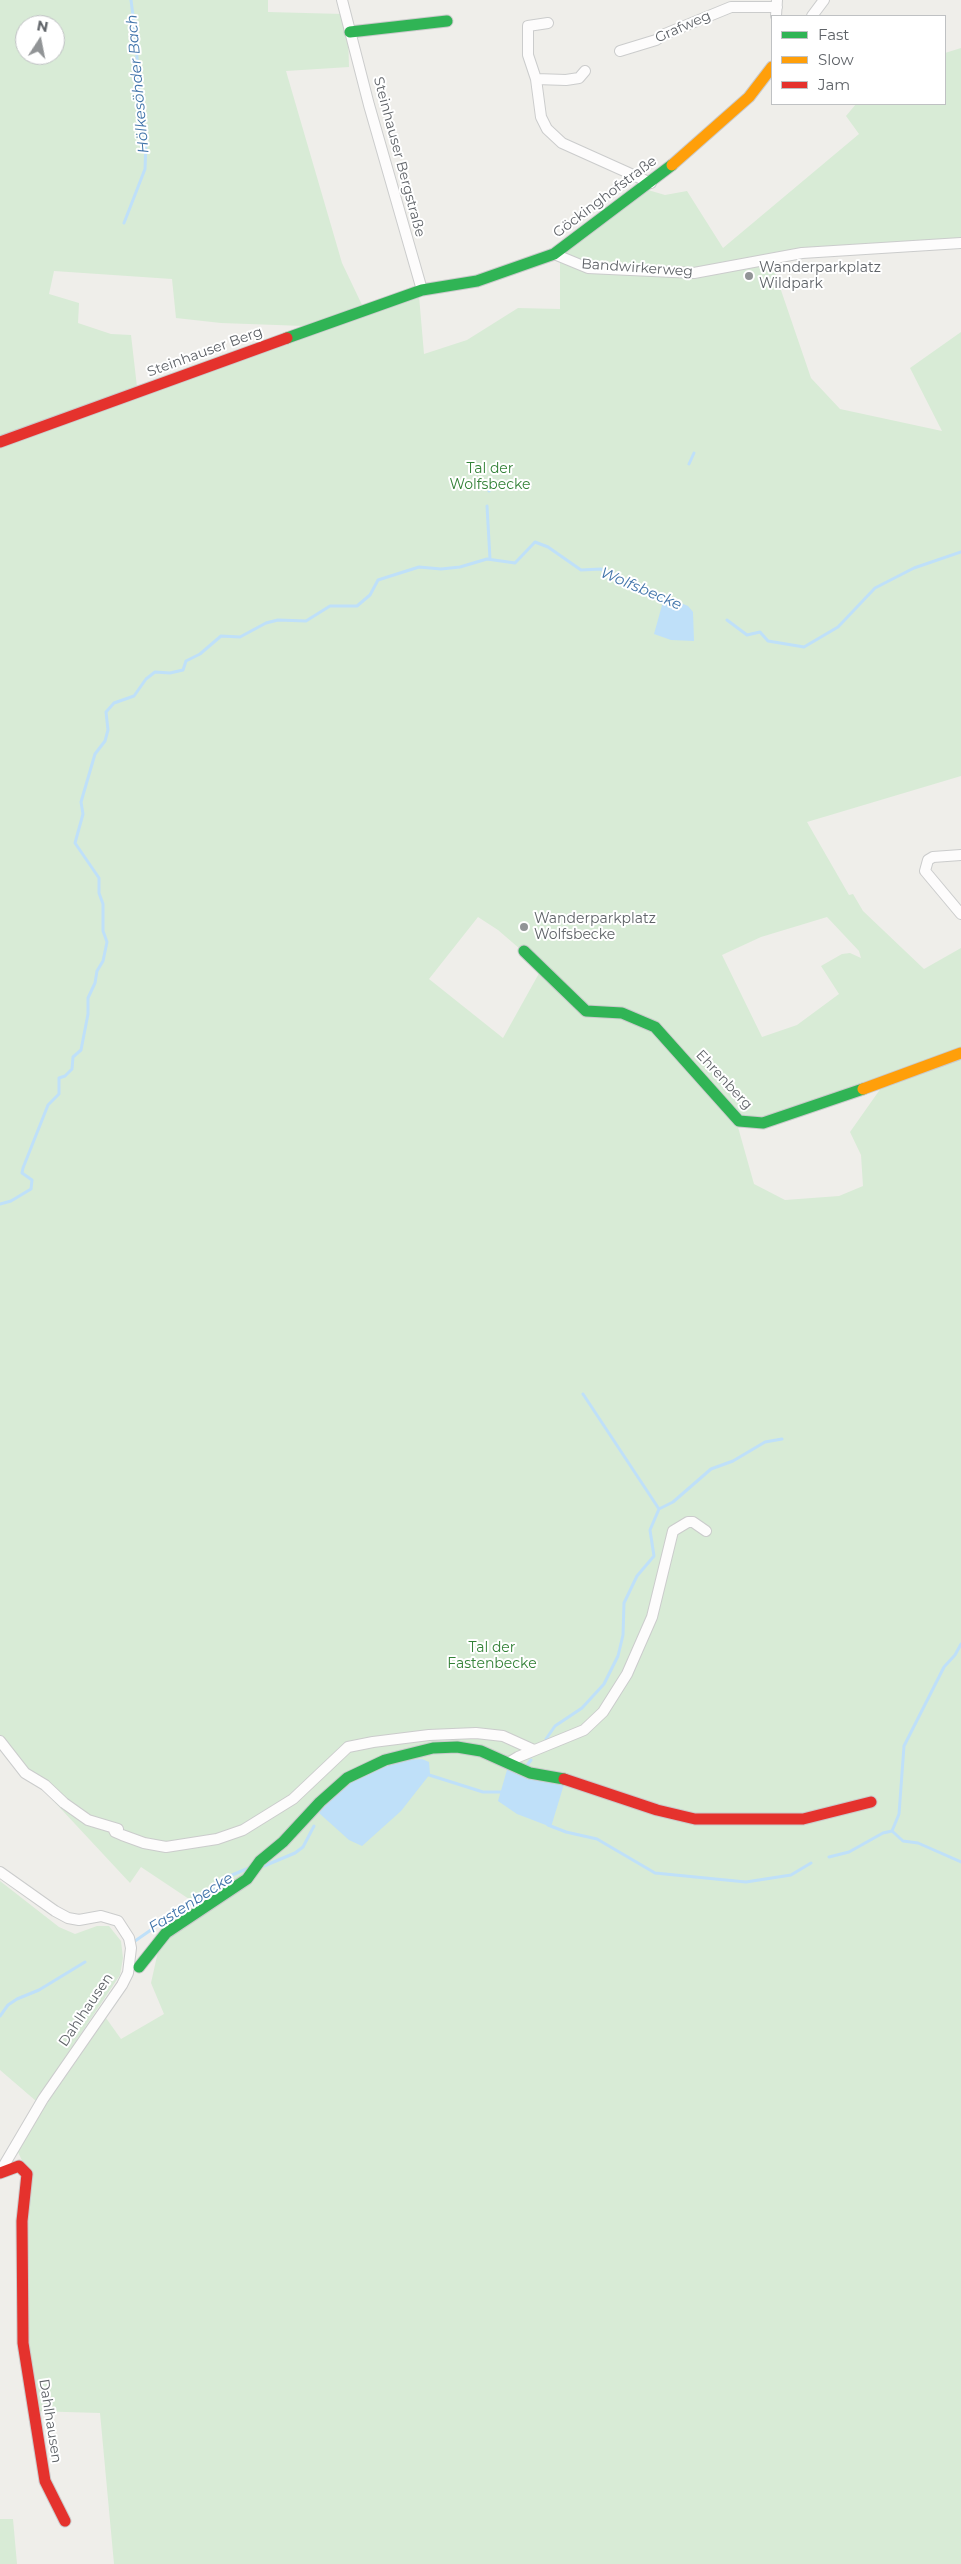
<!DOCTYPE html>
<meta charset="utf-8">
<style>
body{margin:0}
#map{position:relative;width:961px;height:2564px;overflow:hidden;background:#efeeea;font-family:Montserrat,sans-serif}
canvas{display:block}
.legend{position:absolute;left:771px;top:15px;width:175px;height:90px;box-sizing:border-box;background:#fff;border:1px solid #bfc1c3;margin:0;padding:6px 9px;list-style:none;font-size:15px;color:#5f6368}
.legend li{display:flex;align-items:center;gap:10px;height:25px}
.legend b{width:25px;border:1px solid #bfc1c3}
.north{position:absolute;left:15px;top:15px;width:50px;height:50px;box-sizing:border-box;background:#fff;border:1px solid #bfc1c3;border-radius:50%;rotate:11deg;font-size:14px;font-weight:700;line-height:20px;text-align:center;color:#5f6368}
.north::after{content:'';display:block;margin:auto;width:18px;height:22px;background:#919496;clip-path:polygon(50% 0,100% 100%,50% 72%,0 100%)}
</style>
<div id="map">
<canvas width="961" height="2564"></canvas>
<ul class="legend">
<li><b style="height:6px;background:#30b455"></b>Fast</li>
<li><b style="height:6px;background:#ff9f0a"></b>Slow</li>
<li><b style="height:6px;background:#e5322d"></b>Jam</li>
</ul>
<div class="north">N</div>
</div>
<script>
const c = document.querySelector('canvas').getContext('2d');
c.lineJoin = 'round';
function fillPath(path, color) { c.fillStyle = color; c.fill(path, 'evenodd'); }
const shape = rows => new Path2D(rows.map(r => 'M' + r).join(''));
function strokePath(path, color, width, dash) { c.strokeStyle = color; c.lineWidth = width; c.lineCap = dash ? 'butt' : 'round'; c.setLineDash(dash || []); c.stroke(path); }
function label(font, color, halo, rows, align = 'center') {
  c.font = font + ' Montserrat,sans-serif'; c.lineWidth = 4; c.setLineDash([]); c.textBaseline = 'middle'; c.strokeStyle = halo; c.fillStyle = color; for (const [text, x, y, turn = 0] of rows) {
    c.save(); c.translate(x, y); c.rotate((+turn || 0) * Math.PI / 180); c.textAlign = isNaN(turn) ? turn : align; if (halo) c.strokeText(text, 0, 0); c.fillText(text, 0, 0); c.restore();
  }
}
const green = shape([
 [0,0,268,0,268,12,343,14,348,33,349,67,286,71,342,263,363,307,304,326,221,323,176,318,172,279,54,271,49,294,79,303,78,323,111,334,131,335,137,387,0,437],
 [25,25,55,25,55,55,25,55],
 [961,48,961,242,771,261,811,378,840,409,942,431,910,368,961,332,961,776,807,822,849,895,853,894,863,911,924,969,961,948,961,2564,114,2564,100,2413,32,2411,23,2341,28,2173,16,2148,106,2018,121,2039,164,2014,151,1983,159,1947,201,1907,141,1867,130,1883,8,1752,0,1751,0,448,419,296,424,354,467,340,518,308,560,309,560,255,648,190,665,195,687,191,723,248,859,134,846,116,856,104,945,104,945,53],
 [478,917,498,930,542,968,503,1038,429,979],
 [827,917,859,951,861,958,850,953,842,954,821,966,839,994,797,1025,762,1037,722,955,761,937],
 [881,1088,850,1132,861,1155,863,1186,839,1196,785,1200,754,1184,736,1120,761,1120],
 [0,1881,59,1927,75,1934,97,1926,109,1926,121,1941,123,1958,120,1975,36,2101,0,2070],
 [0,2519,13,2519,17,2564,0,2564]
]);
const water = shape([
 [667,597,688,606,693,612,694,641,671,640,654,634,664,598],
 [422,1759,429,1762,430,1774,401,1811,362,1846,349,1840,319,1813,340,1788,380,1762],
 [509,1763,565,1781,551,1827,517,1814,498,1801]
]);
const stream = shape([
 [124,223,145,169,146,142,140,110,136,40,131,0],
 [689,464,694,453],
 [489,491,493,484],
 [487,506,490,559],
 [727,620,747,635,760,632,768,641,804,647,838,627,875,588,914,568,961,552],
 [0,1204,11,1201,31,1189,32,1180,22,1173,23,1168,48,1105,59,1094,59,1078,65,1076,72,1069,73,1057,81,1050,88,1014,88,998,95,983,97,971,103,961,107,942,103,931,103,904,99,893,99,878,75,843,83,814,81,802,95,754,105,741,108,730,106,712,114,703,134,696,146,679,155,672,170,673,183,670,186,661,200,654,221,636,240,637,266,623,278,620,306,621,330,606,357,606,370,595,378,580,419,567,441,569,460,567,487,559,515,563,535,542,548,547,581,570,601,569,620,583,643,587,667,600],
 [659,1509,673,1502,711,1469,733,1461,765,1442,782,1439],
 [546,1739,555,1726,582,1708,604,1684,618,1656,623,1635,624,1603,637,1576,654,1556,650,1530,659,1509,583,1394],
 [525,1768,531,1760],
 [426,1774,483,1792,502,1792],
 [548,1825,566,1832,597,1839,655,1873,746,1882,791,1875,811,1863],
 [892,1831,899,1814,904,1746,944,1667,955,1655,961,1644],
 [829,1857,849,1852,883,1833,892,1831,903,1841,918,1843,961,1862],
 [264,1866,295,1853,303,1847,314,1826],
 [135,1941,181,1909,213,1891,232,1875,249,1868],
 [0,2016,8,2005,17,1999,39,1990,85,1962]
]);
const street = shape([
 [342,0,369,105,422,290],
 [776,16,777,0],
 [812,16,824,0],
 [548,23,528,26,528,55,536,79,541,117,547,129,562,143,651,183],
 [620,51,656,40,665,34,731,7,777,7],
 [536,79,566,80,579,78,585,71],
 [554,254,588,268,694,273,802,253,961,243],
 [961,855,933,857,928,860,925,871,961,914],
 [0,1741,25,1773,45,1785,64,1803,88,1820,118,1829],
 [508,1763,518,1757,584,1730,603,1712,627,1674,652,1617,673,1531,688,1522,693,1522,706,1531],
 [113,1828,115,1832,122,1835,144,1843,166,1847,217,1839,243,1830,293,1799,348,1747,373,1742,429,1735,476,1733,503,1736,534,1750],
 [0,1872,55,1911,68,1918,79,1920,101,1916,118,1921,129,1938,131,1948,128,1973,122,1985,43,2099,0,2172]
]);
const fast = shape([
 [350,32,447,21],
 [287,338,422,290,477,281,554,254,672,165],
 [524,951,586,1011,622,1013,655,1027,739,1121,763,1123,863,1089],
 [139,1967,166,1933,247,1879,260,1861,283,1842,320,1802,347,1778,385,1760,433,1748,457,1747,481,1751,530,1773,564,1779]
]);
const slow = shape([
 [672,165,749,97,772,67],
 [863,1089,961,1053]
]);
const jam = shape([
 [0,442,287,338],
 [564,1779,657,1810,695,1819,803,1819,871,1802],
 [0,2173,19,2166,27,2174,22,2221,23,2343,45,2481,65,2521]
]);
const markers = [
 [749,276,5,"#919496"],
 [524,927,5,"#919496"]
];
const streetNames = [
 ["Grafweg",683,27,-24],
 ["Steinhauser Bergstraße",399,157,75],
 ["Göckinghofstraße",605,197,-37],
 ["Bandwirkerweg",637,268,4],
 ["Steinhauser Berg",205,352,-20],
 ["Ehrenberg",724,1080,47],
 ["Dahlhausen",86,2010,-56],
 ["Dahlhausen",50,2421,81]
];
const poiNames = [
 ["Wanderparkplatz",759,268],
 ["Wildpark",759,284],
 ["Wanderparkplatz",534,919],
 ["Wolfsbecke",534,935]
];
const parkNames = [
 ["Tal der",490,469],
 ["Wolfsbecke",490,485],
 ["Tal der",492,1648],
 ["Fastenbecke",492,1664]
];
const waterNames = [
 ["Hölkesöhder Bach",138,84,-95],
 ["Wolfsbecke",641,589,23],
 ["Fastenbecke",191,1903,-33]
];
fillPath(green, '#d8ebd6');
fillPath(water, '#bfe0f9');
strokePath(stream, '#bfe0f9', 3);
strokePath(street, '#cbcccc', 12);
strokePath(fast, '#cacacb', 13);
strokePath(slow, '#cacacb', 13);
strokePath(jam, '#cacacb', 13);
strokePath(street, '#fdfcfc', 10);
strokePath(fast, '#30b455', 11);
strokePath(slow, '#ff9f0a', 11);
strokePath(jam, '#e5322d', 11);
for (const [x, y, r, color] of markers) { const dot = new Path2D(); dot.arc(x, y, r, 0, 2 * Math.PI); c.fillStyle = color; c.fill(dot); strokePath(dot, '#fff', 2); }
label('14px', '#5f6368', '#fff', streetNames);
label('14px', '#5f6368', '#fff', poiNames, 'left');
label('14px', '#348238', '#fff', parkNames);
label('italic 15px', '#4174aa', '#fff', waterNames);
</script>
